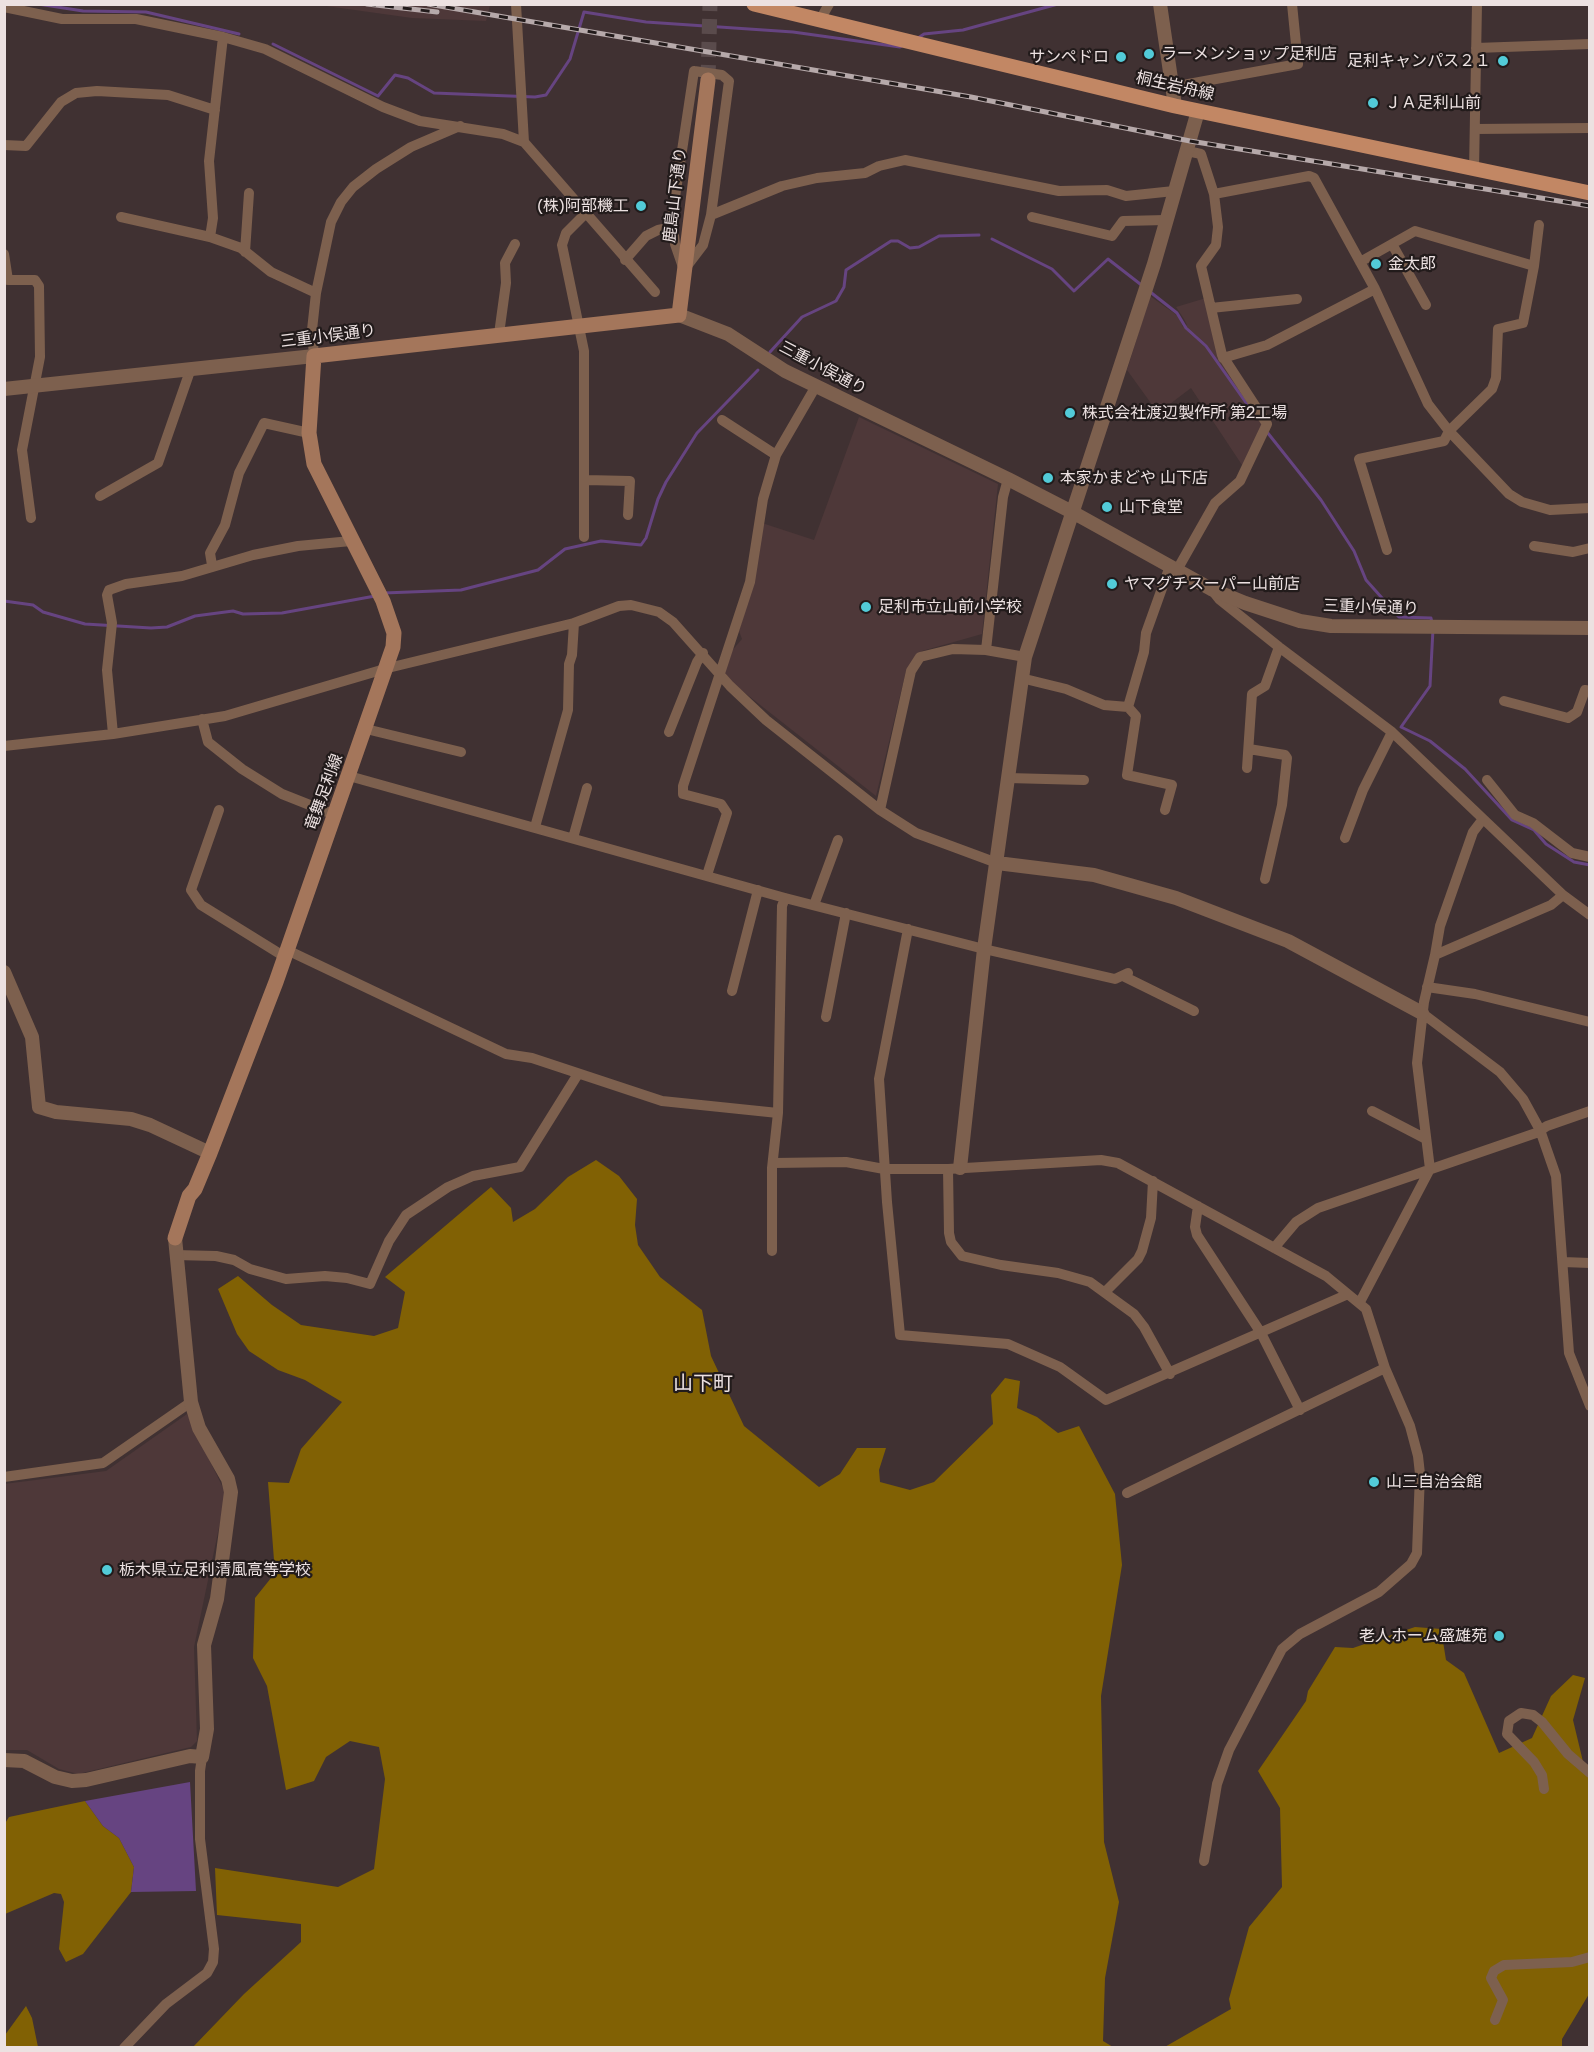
<!DOCTYPE html>
<meta charset="utf-8">
<style>
body{margin:0}
#map{position:relative;width:1594px;height:2052px;overflow:hidden;background:#403132;font-family:"Golos Text",sans-serif}
canvas{display:block}
.frame{position:absolute;inset:0;border:6px solid #ece1e1;pointer-events:none}
</style>
<div id="map">
<canvas width="1594" height="2052"></canvas>
<div class="frame"></div>
</div>
<script>
const c = document.querySelector('canvas').getContext('2d');
c.lineJoin = 'round';
function fillPath(path, color) { c.fillStyle = color; c.fill(path, 'evenodd'); }
const shape = rows => new Path2D(rows.map(r => 'M' + r).join(''));
function strokePath(path, color, width, dash) { c.strokeStyle = color; c.lineWidth = width; c.lineCap = dash ? 'butt' : 'round'; c.setLineDash(dash || []); c.stroke(path); }
function label(font, color, halo, rows, align = 'center') {
  c.font = font + ' "Golos Text","Noto Sans JP",sans-serif'; c.lineWidth = 4.5; c.setLineDash([]); c.textBaseline = 'middle'; c.strokeStyle = halo; c.fillStyle = color; for (const [text, x, y, turn = 0] of rows) {
    c.save(); c.translate(x, y); c.rotate((+turn || 0) * Math.PI / 180); c.textAlign = isNaN(turn) ? turn : align; if (halo) c.strokeText(text, 0, 0); c.fillText(text, 0, 0); c.restore();
  }
}
const built = shape([
 [319,5,490,5,486,21,412,18],
 [1150,296,1178,316,1183,327,1187,325,1184,319,1176,307,1206,298,1222,364,1263,424,1244,468,1191,388,1158,413,1127,370],
 [859,417,998,484,982,634,922,651,906,671,876,796,731,682,725,673,730,653,742,639,739,631,753,583,762,523,814,540],
 [187,1414,226,1494,194,1647,197,1741,191,1747,78,1774,59,1769,27,1750,5,1750,4,1484,106,1471]
]);
const forest = shape([
 [596,1160,619,1176,637,1199,635,1225,638,1245,660,1277,702,1310,711,1356,744,1426,819,1487,840,1474,857,1448,886,1448,879,1470,880,1482,910,1490,934,1482,993,1424,991,1395,1005,1378,1020,1381,1017,1408,1037,1417,1058,1433,1079,1426,1115,1494,1122,1565,1101,1696,1104,1842,1119,1902,1105,1978,1103,2041,1113,2047,193,2047,244,1994,301,1942,301,1924,217,1915,215,1868,338,1887,374,1869,385,1779,379,1747,350,1741,326,1757,314,1781,286,1790,267,1686,253,1658,255,1598,275,1573,268,1482,289,1483,301,1449,342,1402,305,1380,278,1370,249,1351,237,1334,218,1289,238,1276,272,1305,301,1325,374,1336,398,1328,405,1292,385,1277,491,1187,511,1208,513,1222,535,1209,568,1177],
 [1415,1627,1441,1629,1446,1660,1464,1673,1499,1753,1532,1738,1551,1696,1573,1675,1585,1678,1573,1720,1585,1770,1589,1775,1589,1994,1562,2039,1562,2047,1163,2048,1231,2009,1229,1999,1249,1927,1282,1887,1280,1808,1258,1771,1306,1701,1308,1691,1335,1647,1353,1648],
 [85,1801,103,1826,119,1838,134,1867,131,1892,83,1954,66,1962,59,1949,64,1902,61,1894,54,1893,5,1914,4,1825,9,1817],
 [26,2006,32,2018,38,2047,5,2047,5,2035]
]);
const water = shape([
 [190,1782,196,1891,131,1892,134,1867,119,1838,103,1826,85,1801]
]);
const stream = shape([
 [38,4,83,11,146,12,239,34],
 [918,38,924,34,963,30,1058,4],
 [273,44,378,96,395,75,408,78,434,93,535,97,546,95,570,59,584,12,646,22,793,32,900,47,904,45],
 [992,239,1052,269,1074,291,1108,259,1144,287],
 [1149,291,1177,313,1186,328,1206,346,1254,414],
 [770,352,802,317,836,301,844,287,846,270,891,241,898,241,910,248,919,247,939,236,979,235],
 [1267,432,1321,500,1354,551,1366,580,1399,617,1431,618,1432,623],
 [384,593,461,590,538,570,565,549,601,541,641,545,646,538,658,499,666,482,697,433,758,370],
 [4,601,33,605,43,612,85,624,151,628,167,627,195,616,233,611,243,614,282,613,375,596],
 [1433,629,1430,686,1401,727,1430,741,1465,769,1512,820,1534,830,1546,844,1574,862,1590,865]
]);
const secondaryTunnel = shape([
 [708,80,710,4]
]);
const minor = shape([
 [516,4,524,142],
 [4,7,62,19,136,19,223,37,265,49,383,107,420,121,503,134,524,142,655,292],
 [820,20,829,4],
 [1476,48,1590,44],
 [694,71,722,75,729,81,711,215,703,245,684,270,675,244,672,217,694,71],
 [1172,87,1298,64,1292,4],
 [1475,129,1590,128],
 [4,145,26,146,61,102,76,93,97,91,168,95,215,110],
 [1474,170,1477,4],
 [1214,194,1309,176,1314,178,1375,289,1428,404,1449,431,1509,494,1522,502,1550,510,1590,508],
 [711,215,782,186,817,178,865,173,879,166,905,160,1059,191,1107,190,1126,196,1174,191],
 [121,217,210,237,241,248,271,272,316,293],
 [1032,217,1112,236,1123,221,1166,220],
 [210,237,213,218,209,161,223,37],
 [1392,244,1426,305],
 [245,252,249,193],
 [4,254,8,280,35,280,39,286,40,357,22,450,31,518],
 [625,260,646,236,658,230,673,227],
 [1360,262,1415,231,1534,266],
 [1211,308,1297,299],
 [499,334,506,283,505,263,515,244],
 [314,356,312,330,316,293,331,222,341,202,353,187,376,169,411,147,460,126],
 [1223,358,1267,345,1375,289],
 [722,420,776,455],
 [586,480,630,481,628,515],
 [100,496,158,463,190,371],
 [584,537,584,351,562,245,566,233,586,213],
 [1534,546,1573,552,1590,548],
 [1387,550,1359,459,1444,441,1449,431,1492,389,1496,378,1498,329,1523,323,1534,266,1539,225],
 [212,565,210,553,225,525,239,473,264,423,309,433],
 [1177,570,1215,503,1240,481,1267,424,1222,355,1201,266,1216,245,1218,227,1214,194,1201,154,1187,151],
 [1211,589,1219,599,1279,647,1392,732,1563,895,1590,915],
 [986,650,1003,497,1008,479],
 [1021,678,1066,689,1104,705,1128,707,1144,652,1146,633,1170,566],
 [1504,701,1568,718,1577,712,1585,690,1590,691],
 [1128,707,1136,716,1127,775,1172,785,1165,810],
 [202,719,208,742,242,769,282,794,335,815],
 [366,729,461,752],
 [669,732,697,662,703,653],
 [113,734,107,670,112,623,107,595,109,590,126,584,182,576,253,555,298,546,351,541],
 [4,746,113,734,225,716,388,668,574,623,619,606,631,605,659,612,673,622,730,686,766,720,880,810,916,833,997,863],
 [1249,749,1285,755,1287,758,1282,805,1265,879],
 [1247,768,1252,694,1265,686,1279,647],
 [349,776,785,898,984,949,1115,979,1128,973],
 [1008,778,1084,780],
 [1487,780,1515,815,1533,823,1572,853,1590,857],
 [219,810,191,890,201,905,285,957],
 [880,810,911,671,920,657,953,649,986,650,1025,657],
 [535,827,568,710,569,664,572,655,574,623],
 [573,838,587,788],
 [1345,838,1363,790,1392,732],
 [707,875,727,813,721,804,683,794,683,786,750,582,763,499,776,455,816,386],
 [814,905,838,840],
 [908,929,879,1079,887,1202,900,1335,1008,1344,1060,1367,1106,1400,1346,1295],
 [287,950,506,1054,532,1058,662,1101,778,1113],
 [1435,955,1440,926,1473,832,1483,819],
 [1125,977,1194,1011],
 [1427,987,1475,994,1590,1022],
 [732,991,758,890],
 [1422,1013,1500,1072,1523,1099,1540,1130,1556,1176,1569,1353,1590,1406],
 [826,1017,846,913],
 [1372,1111,1426,1139],
 [774,1163,846,1162,884,1169,948,1169,1101,1160,1118,1163,1326,1276,1366,1309,1385,1368,1410,1426,1418,1456,1420,1474,1417,1553,1411,1564,1379,1592,1300,1634,1282,1649,1229,1750,1217,1784,1204,1861],
 [948,1169,949,1233,951,1242,962,1256,1001,1265,1058,1273,1090,1282,1134,1314,1144,1327,1170,1374],
 [1198,1206,1195,1227,1197,1235,1261,1333,1300,1410],
 [1274,1248,1296,1222,1318,1208,1536,1133,1547,1126,1590,1111],
 [772,1251,772,1168,778,1113,782,906,785,898],
 [175,1255,216,1256,234,1260,250,1269,286,1279,325,1276,347,1278,370,1284,389,1241,406,1215,448,1187,473,1176,520,1167,578,1074],
 [1563,1262,1590,1263],
 [1105,1292,1138,1259,1142,1251,1151,1218,1153,1181],
 [1360,1302,1430,1169,1417,1063,1424,1002,1435,955,1551,905,1563,895],
 [4,1477,103,1463,191,1402],
 [1127,1493,1385,1368],
 [1544,1789,1542,1775,1534,1762,1507,1734,1509,1721,1521,1713,1533,1715,1542,1722,1568,1754,1590,1773],
 [1495,2020,1503,2000,1491,1978,1494,1971,1504,1965,1572,1962,1590,1957],
 [124,2048,166,2004,207,1973,213,1962,214,1949,200,1839,200,1771,202,1757]
]);
const tertiary = shape([
 [1160,4,1175,106],
 [679,315,728,334,785,371,1008,479,1074,513,1211,589,1245,603,1300,621,1331,626,1590,628],
 [4,389,314,356],
 [997,863,1094,875,1176,898,1288,941,1422,1013],
 [4,972,32,1037,39,1107,56,1112,131,1119,150,1125,210,1153],
 [960,1168,984,949,1025,657,1154,264,1198,111],
 [4,1760,24,1761,55,1777,72,1781,86,1780,190,1756,202,1757,207,1729,204,1645,217,1599,231,1492,228,1479,199,1428,191,1402,175,1238]
]);
const secondary = shape([
 [175,1238,189,1196,195,1189,210,1153,276,982,393,647,394,633,383,601,314,464,309,433,314,356,679,315,708,80]
]);
const primary = shape([
 [754,4,1175,106,1590,193]
]);
const rail = shape([
 [367,4,437,12],
 [428,4,971,97,1190,141,1590,206]
]);
const markers = [
 [1149,54,6,"#52cbd8"],
 [1121,57,6,"#52cbd8"],
 [1503,61,6,"#52cbd8"],
 [1373,103,6,"#52cbd8"],
 [641,206,6,"#52cbd8"],
 [1376,264,6,"#52cbd8"],
 [1070,413,6,"#52cbd8"],
 [1048,478,6,"#52cbd8"],
 [1107,507,6,"#52cbd8"],
 [1112,584,6,"#52cbd8"],
 [866,607,6,"#52cbd8"],
 [1374,1482,6,"#52cbd8"],
 [107,1570,6,"#52cbd8"],
 [1499,1636,6,"#52cbd8"]
];
const poiNames = [
 ["ラーメンショップ足利店",1161,54],
 ["サンペドロ",1109,57,"right"],
 ["足利キャンパス２１",1491,61,"right"],
 ["ＪＡ足利山前",1385,103],
 ["(株)阿部機工",629,206,"right"],
 ["金太郎",1388,264],
 ["株式会社渡辺製作所 第2工場",1082,413],
 ["本家かまどや 山下店",1060,478],
 ["山下食堂",1119,507],
 ["ヤマグチスーパー山前店",1124,584],
 ["足利市立山前小学校",878,607],
 ["山三自治会館",1386,1482],
 ["栃木県立足利清風高等学校",119,1570],
 ["老人ホーム盛雄苑",1487,1636,"right"]
];
const streetNames = [
 ["桐生岩舟線",1175,86,13],
 ["鹿島山下通り",675,195,-83],
 ["三重小俣通り",328,336,-7],
 ["三重小俣通り",823,368,28],
 ["三重小俣通り",1371,607,2],
 ["竜舞足利線",324,792,-70]
];
const quarterNames = [
 ["山下町",703,1384]
];
fillPath(built, '#4e3839');
fillPath(forest, '#816104');
fillPath(water, '#664481');
strokePath(stream, '#664481', 3);
strokePath(secondaryTunnel, '#5a4b4c', 15, [15, 8]);
strokePath(minor, '#7d604e', 10);
strokePath(tertiary, '#7d604e', 14);
strokePath(secondary, '#a4765b', 15);
strokePath(primary, '#c28764', 15);
strokePath(rail, '#b6a9aa', 5);
strokePath(rail, '#221b1b', 3, [9]);
for (const [x, y, r, color] of markers) { const dot = new Path2D(); dot.arc(x, y, r, 0, 2 * Math.PI); c.fillStyle = color; c.fill(dot); strokePath(dot, '#221b1b', 2); }
label('16px', '#ece1e1', '#221b1b', poiNames, 'left');
label('16px', '#ece1e1', '#221b1b', streetNames);
label('20px', '#ece1e1', '#221b1b', quarterNames);
</script>
